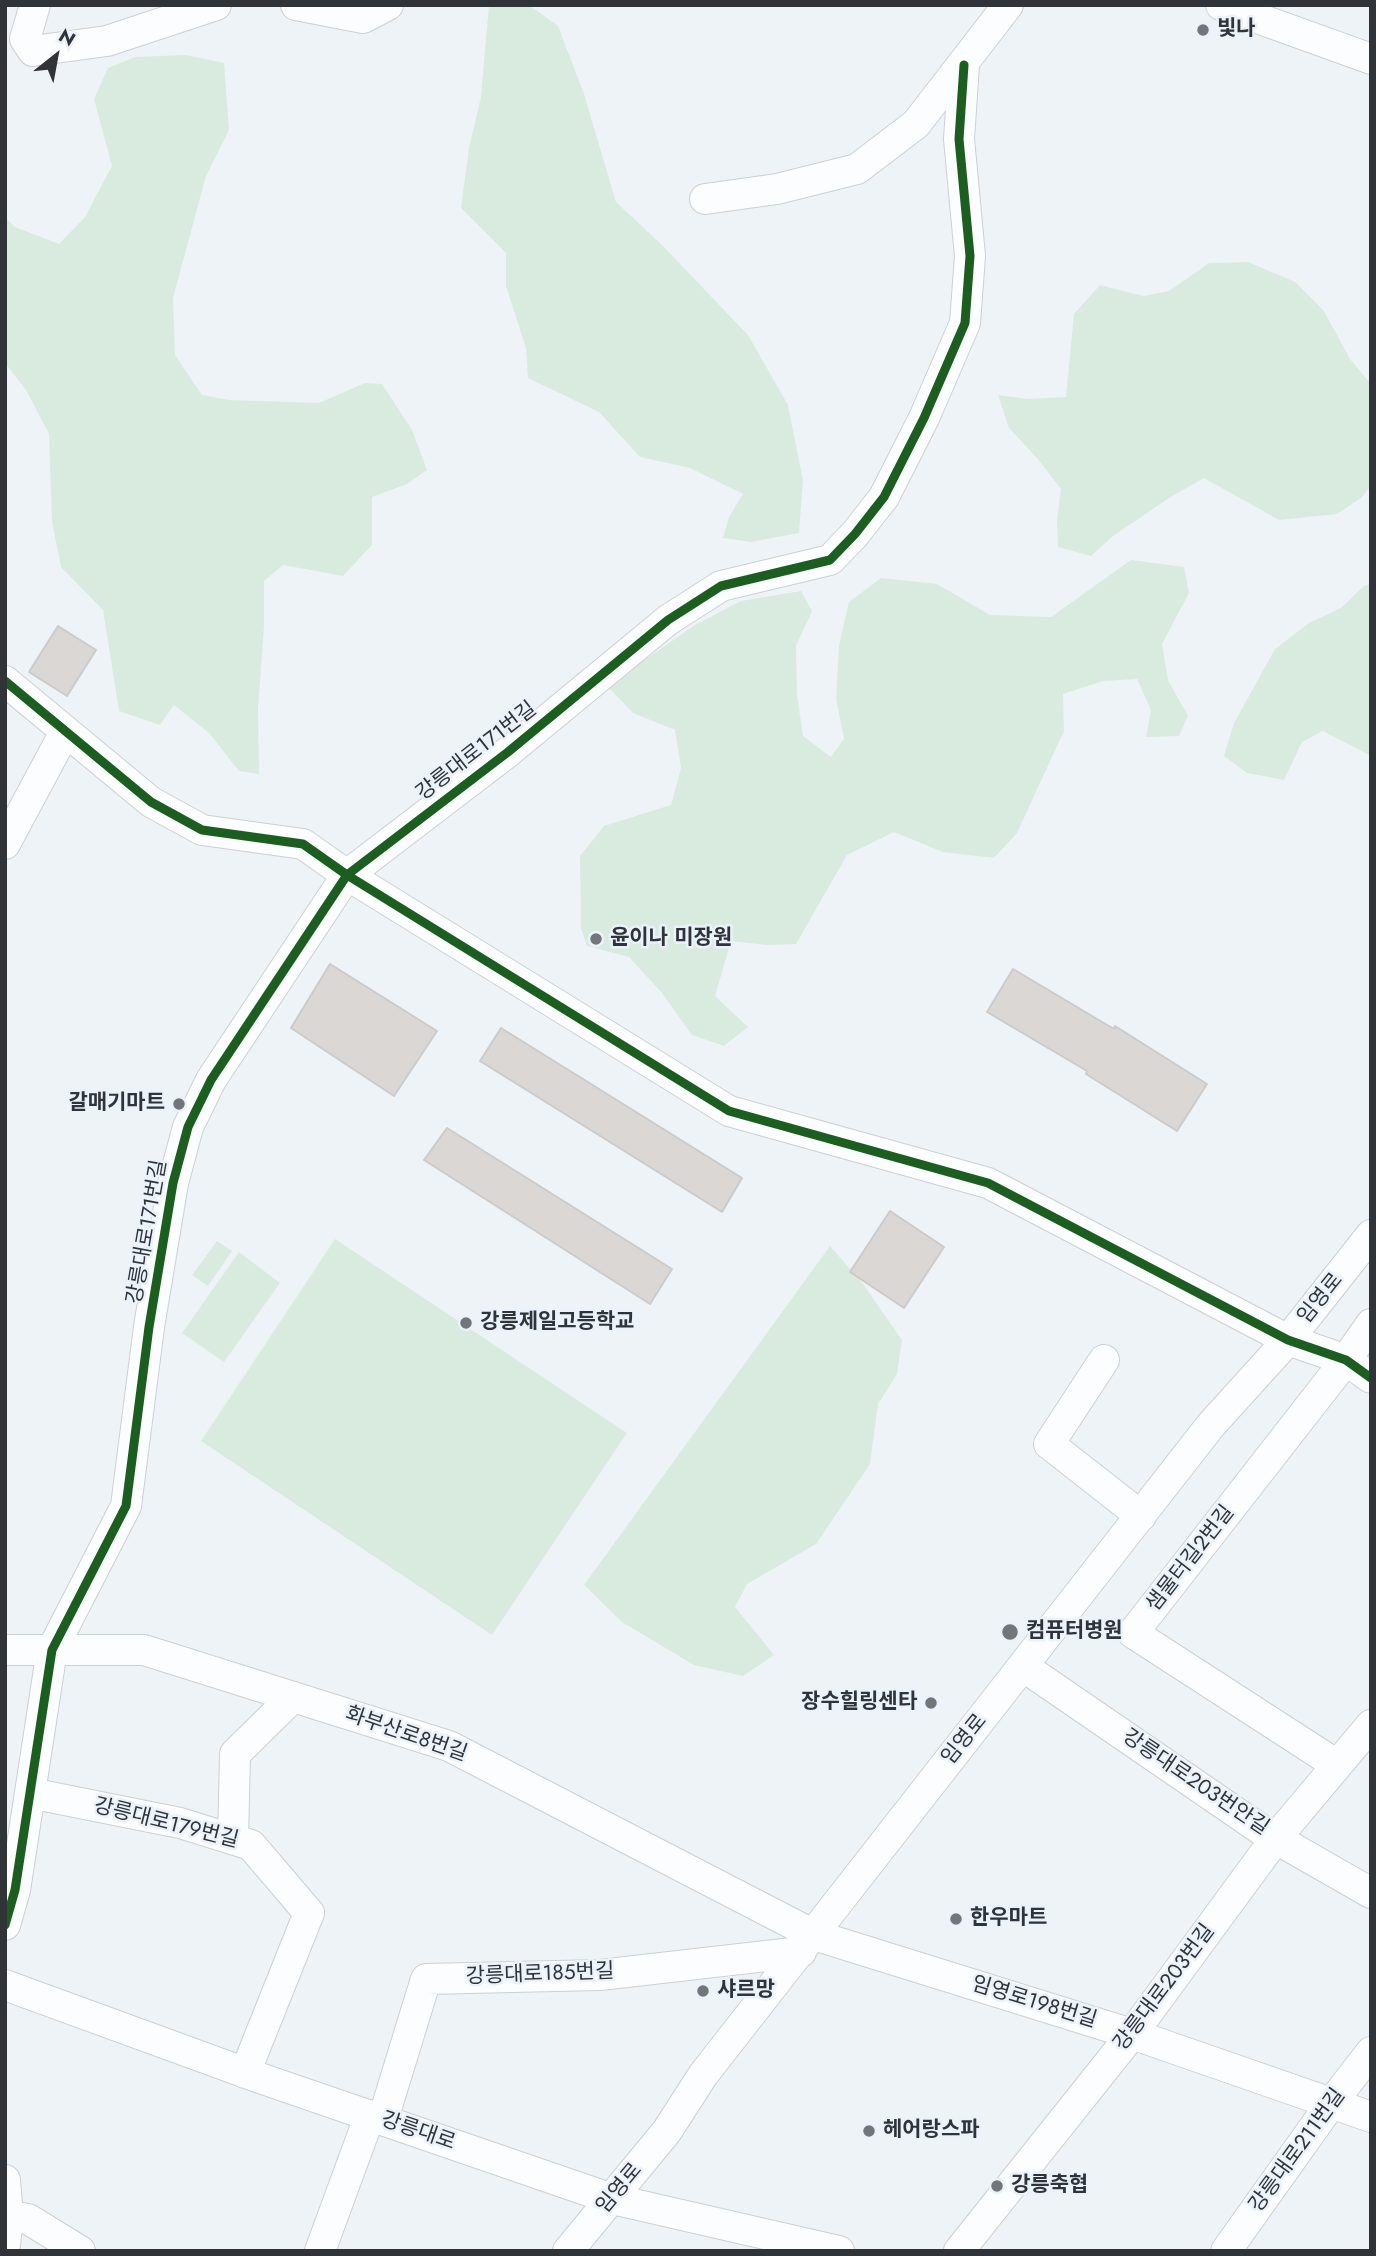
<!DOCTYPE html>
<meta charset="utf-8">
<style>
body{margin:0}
#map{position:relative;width:1376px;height:2256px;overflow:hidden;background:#eef3f8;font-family:Jost,sans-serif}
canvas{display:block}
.frame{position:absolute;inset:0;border:7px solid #303337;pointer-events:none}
.north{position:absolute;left:21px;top:21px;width:70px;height:70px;-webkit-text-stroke:5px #eaf2fc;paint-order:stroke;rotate:31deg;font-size:19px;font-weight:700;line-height:28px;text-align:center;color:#303337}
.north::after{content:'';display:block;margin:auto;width:24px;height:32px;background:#303337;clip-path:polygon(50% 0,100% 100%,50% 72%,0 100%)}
</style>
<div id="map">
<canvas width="1376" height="2256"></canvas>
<div class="frame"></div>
<div class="north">N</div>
</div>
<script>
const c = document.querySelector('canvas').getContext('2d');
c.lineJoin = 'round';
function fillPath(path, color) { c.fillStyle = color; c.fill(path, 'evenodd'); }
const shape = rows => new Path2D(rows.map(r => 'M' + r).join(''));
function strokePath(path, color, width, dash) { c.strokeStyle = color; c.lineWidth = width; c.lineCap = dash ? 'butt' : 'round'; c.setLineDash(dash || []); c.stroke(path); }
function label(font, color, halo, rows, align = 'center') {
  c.font = font + ' Jost,"Noto Sans KR",sans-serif'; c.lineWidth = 5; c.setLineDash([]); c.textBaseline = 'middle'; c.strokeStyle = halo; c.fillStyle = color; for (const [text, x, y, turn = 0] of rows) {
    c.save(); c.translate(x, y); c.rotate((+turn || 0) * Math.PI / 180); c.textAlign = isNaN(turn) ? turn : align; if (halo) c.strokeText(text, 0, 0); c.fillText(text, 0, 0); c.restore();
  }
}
const green = shape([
 [489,5,529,5,558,26,584,94,616,202,662,245,748,335,788,405,803,480,799,533,751,542,723,538,729,517,743,494,690,468,640,457,599,412,528,378,526,348,506,286,506,253,461,208,469,148,481,97],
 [186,55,224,63,229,130,206,176,173,298,175,355,202,395,229,400,319,403,365,383,382,384,412,430,427,470,407,484,372,497,372,545,343,576,283,565,264,581,264,627,258,708,259,774,239,771,209,733,174,705,160,725,119,711,103,610,61,567,52,521,49,434,26,390,5,363,5,217,15,227,59,244,85,217,112,166,94,99,108,68,135,57],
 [1248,262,1295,282,1324,311,1350,359,1371,384,1371,486,1361,498,1337,514,1279,520,1204,478,1169,498,1113,536,1091,556,1058,547,1057,521,1061,489,1037,458,1009,428,998,395,1028,399,1066,397,1074,314,1100,285,1143,296,1169,291,1209,263],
 [1131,560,1184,567,1189,593,1162,644,1168,680,1188,716,1179,736,1146,737,1151,710,1137,679,1103,681,1063,694,1064,731,1017,833,994,858,943,852,894,832,847,855,796,944,767,945,731,941,715,996,748,1027,724,1046,692,1035,662,993,629,957,587,946,581,928,580,856,604,826,671,805,681,768,675,730,633,713,607,686,695,625,720,612,741,601,801,591,812,611,796,646,797,695,803,736,831,757,844,739,836,699,839,645,849,602,881,578,937,584,990,615,1051,617],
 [1371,584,1371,756,1323,731,1302,742,1284,780,1247,773,1224,756,1234,723,1275,649,1309,623,1341,608,1364,586],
 [335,1239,627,1433,492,1635,201,1441],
 [217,1241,232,1251,208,1286,192,1275],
 [830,1246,863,1284,902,1340,897,1374,878,1404,870,1464,816,1544,747,1584,735,1607,774,1655,743,1676,694,1665,622,1622,584,1585],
 [239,1252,280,1283,224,1362,182,1333]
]);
const building = shape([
 [58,626,96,650,67,696,29,672,58,626],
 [330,964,437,1031,394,1096,291,1028,330,964],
 [1013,969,1114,1029,1115,1026,1207,1084,1177,1131,1086,1074,1087,1071,987,1012,1013,969],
 [501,1028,742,1178,722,1212,480,1061,501,1028],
 [447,1128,672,1269,650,1304,424,1160,447,1128],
 [890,1211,944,1247,904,1308,850,1272,890,1211]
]);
const minor = shape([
 [35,5,25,39,33,51,107,41,216,5],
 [296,5,363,18,388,5],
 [1221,5,1371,59],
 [705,199,777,189,857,169,916,124,1008,5],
 [5,681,151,802,202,830,303,844,347,875,729,1111,988,1183,1288,1340,1346,1360,1371,1378],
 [5,844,65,732],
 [1104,1360,1049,1444,1141,1516],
 [5,1650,144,1650,449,1746,814,1935,1132,2034,1371,2117],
 [1024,1667,1266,1833,1371,1893],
 [1337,1765,1133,1633,1346,1360,1371,1324],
 [30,1793,180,1823,251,1845,309,1913,245,2073],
 [233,1839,235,1754,293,1697],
 [5,1925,15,1890,52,1650,126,1506,149,1327,173,1183,188,1127,211,1080,347,875,508,752,668,620,721,586,830,560,855,534,884,497,924,418,965,323,970,256,959,139,964,65],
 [5,1985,257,2077,612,2199,839,2251],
 [383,2119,426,1979,600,1975,801,1952],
 [5,2180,8,2216,5,2245],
 [5,2215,28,2219,80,2251],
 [320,2251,370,2115],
 [568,2251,667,2131,703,2075,1211,1425,1288,1340,1371,1235],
 [959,2251,1132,2034,1276,1838,1371,1725],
 [1226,2251,1330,2105,1371,2052]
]);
const cycleway = shape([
 [5,681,151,802,202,830,303,844,347,875,729,1111,988,1183,1288,1340,1346,1360,1371,1378],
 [5,1925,15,1890,52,1650,126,1506,149,1327,173,1183,188,1127,211,1080,347,875,508,752,668,620,721,586,830,560,855,534,884,497,924,418,965,323,970,256,959,139,964,65]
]);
const markers = [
 [1203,30,7,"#72767b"],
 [596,939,7,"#72767b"],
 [179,1104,7,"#72767b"],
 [466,1323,7,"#72767b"],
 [1010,1632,9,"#72767b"],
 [931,1703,7,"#72767b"],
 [956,1919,7,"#72767b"],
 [703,1991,7,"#72767b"],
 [869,2131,7,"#72767b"],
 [997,2186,7,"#72767b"]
];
const poiNames = [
 ["빛나",1217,30],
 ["윤이나 미장원",610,939],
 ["갈매기마트",165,1104,"right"],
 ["강릉제일고등학교",480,1323],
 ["컴퓨터병원",1026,1632],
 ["장수힐링센타",917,1703,"right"],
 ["한우마트",970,1919],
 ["샤르망",717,1991],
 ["헤어랑스파",883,2131],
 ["강릉축협",1011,2186]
];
const streetNames = [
 ["강릉대로171번길",477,752,-38],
 ["강릉대로171번길",148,1232,-80],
 ["임영로",1321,1299,-51],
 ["샘물터길2번길",1191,1559,-52],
 ["화부산로8번길",406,1735,19],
 ["임영로",965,1740,-51],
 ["강릉대로203번안길",1195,1783,34],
 ["강릉대로179번길",166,1824,14],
 ["강릉대로185번길",540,1975,-2],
 ["강릉대로203번길",1165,1988,-53],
 ["임영로198번길",1034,2003,17],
 ["강릉대로",418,2132,19],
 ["강릉대로211번길",1298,2151,-54],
 ["임영로",620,2189,-50]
];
fillPath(green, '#d9ebde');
fillPath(building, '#dbd7d4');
strokePath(building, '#cbcbcc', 2);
strokePath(minor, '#ccd0d3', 32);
strokePath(minor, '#fcfdfe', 30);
strokePath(cycleway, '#1b5e20', 9);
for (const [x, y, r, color] of markers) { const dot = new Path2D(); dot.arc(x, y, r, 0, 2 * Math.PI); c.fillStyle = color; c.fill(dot); strokePath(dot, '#eaf2fc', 2.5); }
label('bold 21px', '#303337', '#eaf2fc', poiNames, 'left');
label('21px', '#303337', '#eaf2fc', streetNames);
</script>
